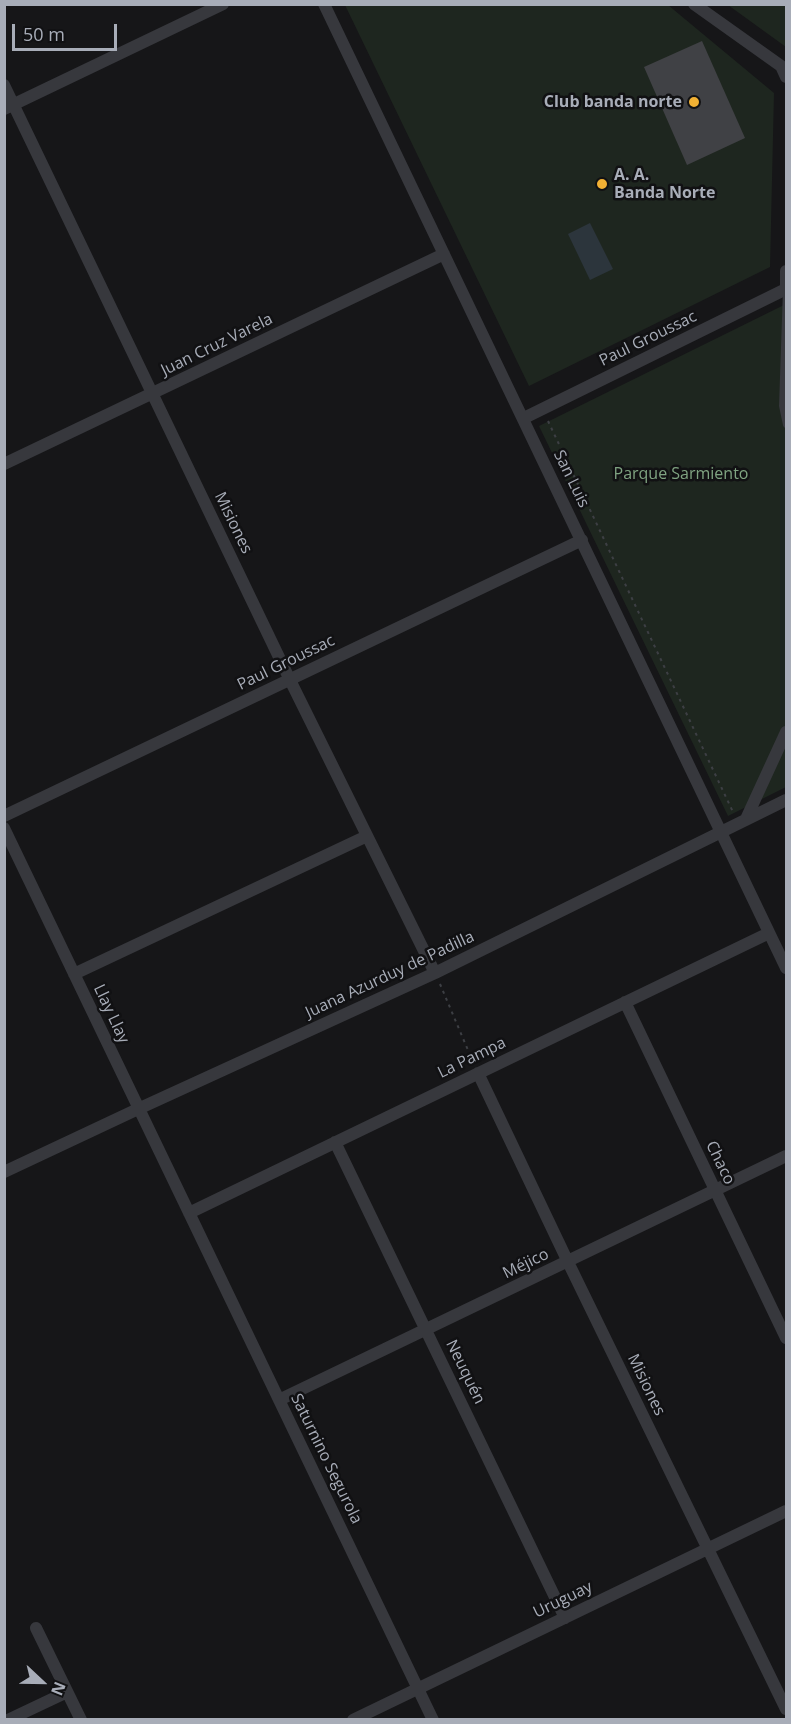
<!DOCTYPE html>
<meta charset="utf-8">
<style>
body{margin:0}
#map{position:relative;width:791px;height:1724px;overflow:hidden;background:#161618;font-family:"Open Sans",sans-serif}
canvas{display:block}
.frame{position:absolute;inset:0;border:6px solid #a8adb8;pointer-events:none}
.north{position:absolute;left:12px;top:1652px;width:60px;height:60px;-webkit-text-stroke:4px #111113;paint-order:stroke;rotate:112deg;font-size:16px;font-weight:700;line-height:24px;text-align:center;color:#a8adb8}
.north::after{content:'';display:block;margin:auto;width:21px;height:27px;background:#a8adb8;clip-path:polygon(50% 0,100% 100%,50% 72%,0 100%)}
.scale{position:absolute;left:12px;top:24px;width:105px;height:27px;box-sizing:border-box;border:3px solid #a8adb8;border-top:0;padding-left:8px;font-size:18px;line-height:21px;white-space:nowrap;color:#a8adb8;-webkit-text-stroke:4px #111113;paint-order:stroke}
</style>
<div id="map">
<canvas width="791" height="1724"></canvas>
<div class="frame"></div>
<div class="north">N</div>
<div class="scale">50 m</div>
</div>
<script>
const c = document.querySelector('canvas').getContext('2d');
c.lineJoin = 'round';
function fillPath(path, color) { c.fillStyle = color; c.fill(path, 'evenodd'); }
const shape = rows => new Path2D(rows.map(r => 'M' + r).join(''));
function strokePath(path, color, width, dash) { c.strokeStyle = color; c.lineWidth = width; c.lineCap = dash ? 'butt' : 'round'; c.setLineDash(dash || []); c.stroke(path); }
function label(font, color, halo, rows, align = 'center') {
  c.font = font + ' "Open Sans",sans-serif'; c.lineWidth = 5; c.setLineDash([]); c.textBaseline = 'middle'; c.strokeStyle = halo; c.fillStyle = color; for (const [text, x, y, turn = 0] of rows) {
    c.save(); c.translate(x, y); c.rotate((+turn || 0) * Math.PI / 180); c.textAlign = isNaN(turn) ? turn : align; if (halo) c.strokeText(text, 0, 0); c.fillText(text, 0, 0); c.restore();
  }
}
const green = shape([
 [345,5,668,5,774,93,770,267,529,386],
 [728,5,786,5,786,47],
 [786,304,786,787,728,816,539,426]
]);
const water = shape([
 [590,223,613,269,590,280,568,234]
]);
const building = shape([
 [702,41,745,138,687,165,644,67]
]);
const path = shape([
 [548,421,733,812],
 [440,984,473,1062]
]);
const lane = shape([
 [786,289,782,406,786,425]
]);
const street = shape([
 [324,4,786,968],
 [694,4,781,66,786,77],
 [4,85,290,680,435,973],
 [4,109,223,4],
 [524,418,786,289,786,271],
 [4,464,444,254],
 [4,816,582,540],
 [746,819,786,732],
 [4,828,433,1720],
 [74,974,367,836],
 [625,1002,786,1338],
 [478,1073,568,1262,786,1709],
 [335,1142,565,1618],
 [4,1172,138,1109,435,973,786,800],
 [189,1213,769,933],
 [279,1400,786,1156],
 [36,1628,81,1720],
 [8,1720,67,1692],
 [353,1720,786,1511]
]);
const markers = [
 [694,102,6,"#f2b134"],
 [602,184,6,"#f2b134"]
];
const poiNames = [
 ["Club banda norte",682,102],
 ["A. A.",614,175,"left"],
 ["Banda Norte",614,193,"left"]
];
const streetNames = [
 ["Paul Groussac",648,339,-26],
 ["Juan Cruz Varela",217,345,-26],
 ["San Luis",571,479,64],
 ["Misiones",233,523,64],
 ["Paul Groussac",286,663,-26],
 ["Juana Azurduy de Padilla",390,975,-25],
 ["Llay Llay",111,1014,65],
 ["La Pampa",472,1058,-26],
 ["Chaco",720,1163,64],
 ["Méjico",526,1264,-26],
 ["Neuquén",465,1372,64],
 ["Misiones",646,1385,64],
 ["Saturnino Segurola",326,1459,64],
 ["Uruguay",563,1600,-26]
];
const parkNames = [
 ["Parque Sarmiento",681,474]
];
fillPath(green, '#1e261f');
fillPath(water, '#2c353c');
fillPath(building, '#404145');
strokePath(path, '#3d3f44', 2, [3, 4.5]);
strokePath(lane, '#37383d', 6);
strokePath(street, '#37383d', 12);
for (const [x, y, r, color] of markers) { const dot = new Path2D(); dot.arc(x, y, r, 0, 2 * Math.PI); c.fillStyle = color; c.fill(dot); strokePath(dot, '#111113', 2); }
label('bold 16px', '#a8adb8', '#111113', poiNames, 'right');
label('16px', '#a8adb8', '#111113', streetNames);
label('16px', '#7fa381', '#111113', parkNames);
</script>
